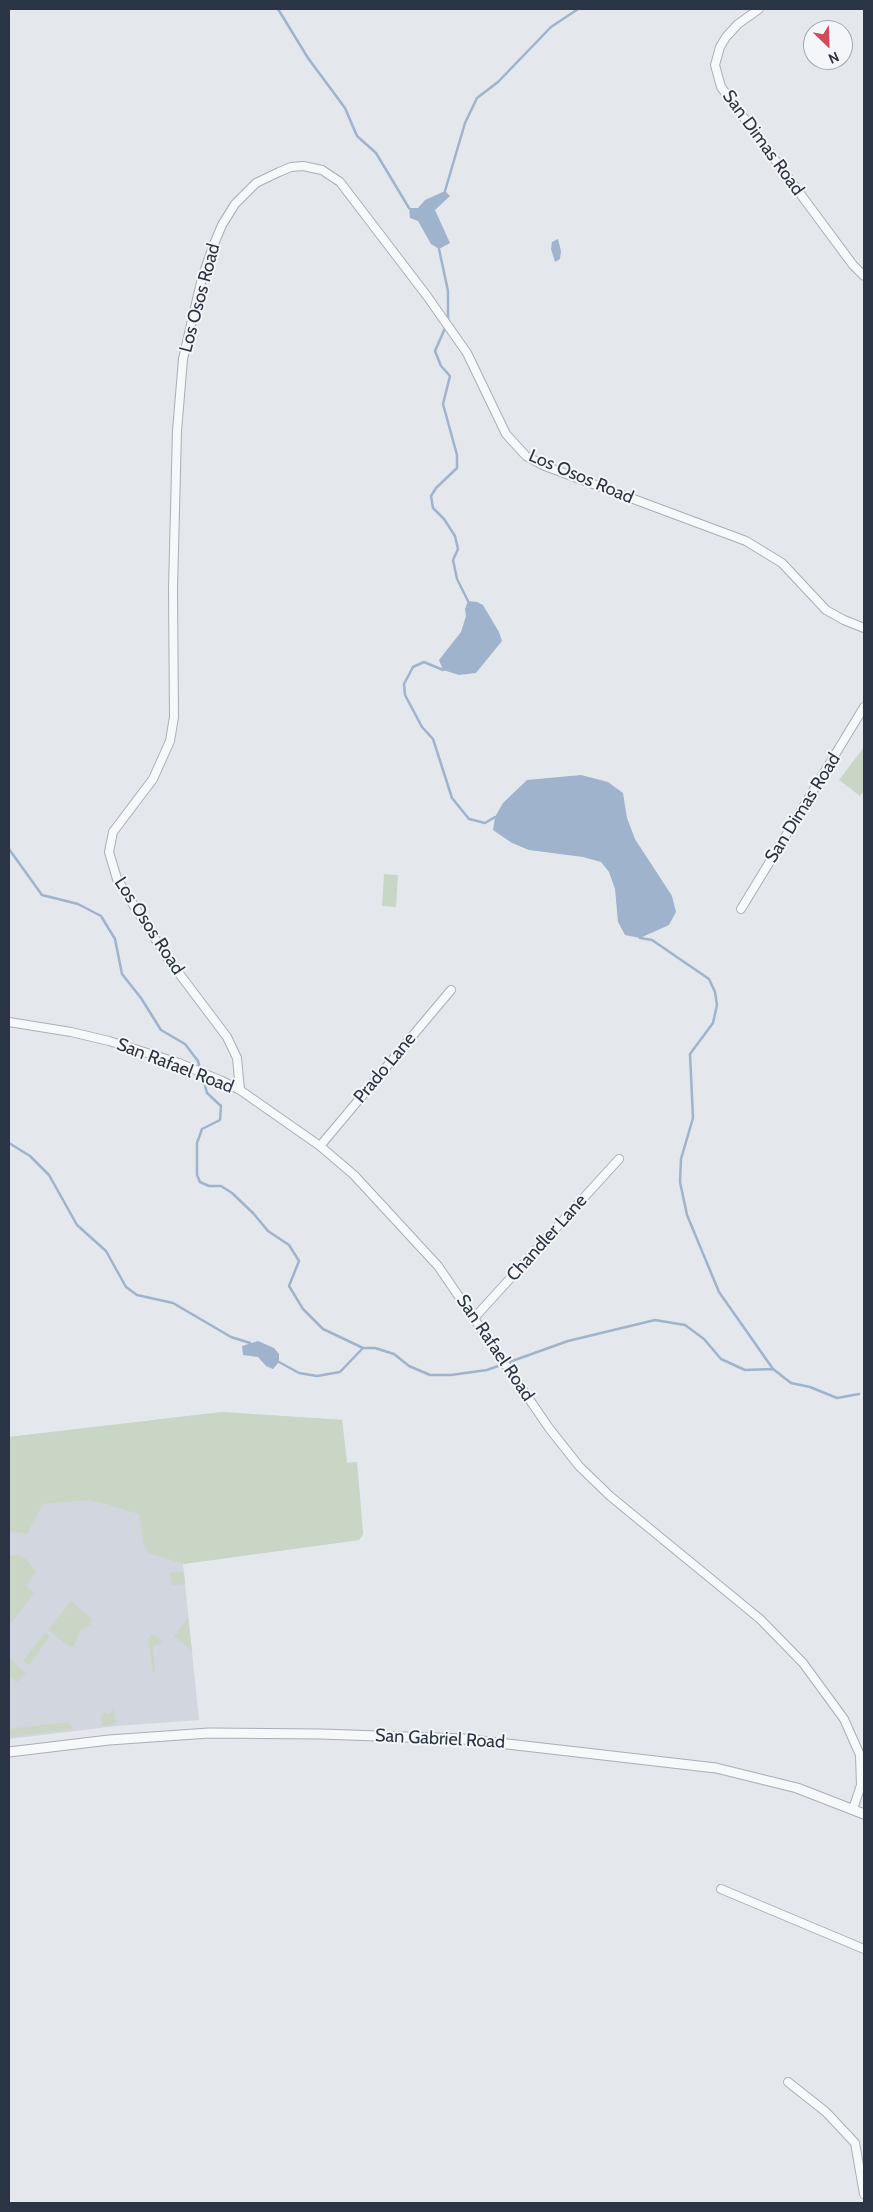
<!DOCTYPE html>
<style>
body{margin:0}
#map{position:relative;width:873px;height:2212px;overflow:hidden;background:#e4e7ec;font-family:Cabin,sans-serif}
canvas{display:block}
.frame{position:absolute;inset:0;border:10px solid #2b3445;pointer-events:none}
.north{position:absolute;left:803px;top:20px;width:50px;height:50px;box-sizing:border-box;background:#f4f6f9;border:1px solid #a4a8b1;border-radius:50%;rotate:156deg;font-size:14px;font-weight:700;line-height:20px;text-align:center;color:#2b3445}
.north::after{content:'';display:block;margin:auto;width:18px;height:22px;background:#d1495b;clip-path:polygon(50% 0,100% 100%,50% 72%,0 100%)}
</style>
<div id="map">
<canvas width="873" height="2212"></canvas>
<div class="frame"></div>
<div class="north">N</div>
</div>
<script>
const c = document.querySelector('canvas').getContext('2d');
c.lineJoin = 'round';
function fillPath(path, color) { c.fillStyle = color; c.fill(path, 'evenodd'); }
const shape = rows => new Path2D(rows.map(r => 'M' + r).join(''));
function strokePath(path, color, width, dash) { c.strokeStyle = color; c.lineWidth = width; c.lineCap = dash ? 'butt' : 'round'; c.setLineDash(dash || []); c.stroke(path); }
function label(font, color, halo, rows, align = 'center') {
  c.font = font + ' Cabin,sans-serif'; c.lineWidth = 4; c.setLineDash([]); c.textBaseline = 'middle'; c.strokeStyle = halo; c.fillStyle = color; for (const [text, x, y, turn = 0] of rows) {
    c.save(); c.translate(x, y); c.rotate((+turn || 0) * Math.PI / 180); c.textAlign = isNaN(turn) ? turn : align; if (halo) c.strokeText(text, 0, 0); c.fillText(text, 0, 0); c.restore();
  }
}
const built = shape([
 [222,1412,342,1420,347,1463,357,1462,363,1534,359,1540,183,1564,199,1720,116,1726,9,1739,9,1437]
]);
const green = shape([
 [864,747,864,791,860,796,839,780],
 [384,874,398,875,396,907,382,906],
 [222,1412,342,1420,347,1463,357,1462,363,1534,359,1540,183,1564,149,1553,144,1546,139,1514,91,1500,43,1504,27,1534,9,1531,9,1437],
 [18,1555,26,1559,36,1572,26,1586,34,1593,9,1625,9,1556],
 [184,1572,185,1584,172,1585,170,1573],
 [71,1601,92,1619,91,1624,80,1631,74,1645,70,1647,48,1630],
 [188,1618,192,1651,174,1636],
 [45,1633,50,1636,29,1665,23,1661],
 [152,1634,163,1642,153,1646,155,1671,153,1672,148,1639],
 [9,1658,26,1673,17,1682,9,1677],
 [114,1708,116,1724,102,1726,101,1717,105,1712,108,1715],
 [67,1722,71,1724,73,1729,9,1737,9,1729]
]);
const water = shape([
 [445,191,450,196,435,210,450,243,439,249,431,244,418,221,410,218,409,208,418,208,425,200],
 [558,239,561,251,560,259,555,262,551,249,552,242],
 [468,601,477,602,483,605,499,632,502,641,476,673,459,675,443,670,439,660,461,632,466,616,465,609],
 [581,775,608,782,623,793,627,818,635,839,672,896,676,912,669,925,640,938,625,935,618,922,615,889,609,872,601,862,583,857,529,850,512,843,493,830,495,817,503,803,527,780],
 [258,1341,274,1348,279,1354,279,1362,273,1369,266,1366,258,1357,243,1355,242,1346]
]);
const stream = shape([
 [278,9,308,58,345,108,357,136,376,153,409,208],
 [445,191,465,123,477,98,498,82,551,27,578,9],
 [439,249,448,291,448,321],
 [446,326,435,351,441,366,450,376,443,404,457,455,457,468,436,488,431,496,433,508,444,519,455,536,458,549,453,560,457,579,468,601],
 [443,670,424,662,413,667,404,684,405,695,422,727,433,739,452,798,469,819,485,823,495,817],
 [9,849,42,895,78,904,101,916,115,939,122,974,141,998,161,1030,185,1044,198,1061,200,1069],
 [640,938,652,940,709,979,715,992,717,1005,713,1023,690,1054,693,1118,681,1159,680,1182,687,1215,719,1292,773,1369,791,1383,810,1387,837,1398,859,1394],
 [202,1075,207,1093,221,1106,220,1120,202,1129,197,1143,197,1175,200,1182,209,1186,221,1186,232,1193,253,1213,268,1231,289,1245,299,1261,289,1286,303,1309,323,1329,363,1348,375,1348,394,1354,409,1366,430,1375,451,1375,487,1370,568,1341,655,1320,685,1325,704,1339,721,1359,745,1370,773,1369],
 [9,1143,30,1156,49,1175,77,1225,106,1251,126,1287,137,1295,173,1303,231,1337,250,1343],
 [279,1362,299,1373,317,1376,340,1372,363,1348]
]);
const minor = shape([
 [759,9,738,24,726,37,720,47,715,65,721,87,853,265,864,276],
 [741,909,864,707],
 [9,1022,71,1032,109,1041,179,1063,222,1081,240,1090,320,1146,354,1175,438,1266,549,1428,579,1466,610,1496,760,1619,803,1663,844,1719,860,1755,861,1785,853,1809],
 [240,1090,237,1058,227,1037,169,960,141,917,117,879,109,852,113,832,153,779,170,741,174,717,173,589,177,431,183,359,202,278,214,244,222,225,235,204,256,183,279,172,291,167,303,166,322,170,340,182,427,296,467,353,506,434,526,456,545,466,746,541,782,563,826,610,844,620,864,628],
 [320,1146,451,990],
 [475,1317,619,1159],
 [721,1889,864,1949],
 [788,2082,826,2112,855,2143,864,2194]
]);
const tertiary = shape([
 [9,1752,109,1740,209,1733,321,1734,464,1739,716,1768,797,1788,864,1814]
]);
const streetNames = [
 ["San Dimas Road",763,143,54],
 ["Los Osos Road",200,298,-75],
 ["Los Osos Road",581,477,23],
 ["San Dimas Road",803,808,-58],
 ["Los Osos Road",149,926,57],
 ["San Rafael Road",175,1066,21],
 ["Prado Lane",385,1068,-50],
 ["Chandler Lane",547,1238,-48],
 ["San Rafael Road",495,1348,56],
 ["San Gabriel Road",440,1739,3]
];
fillPath(built, '#d2d6de');
fillPath(green, '#c9d6c5');
fillPath(water, '#9fb4cc');
strokePath(stream, '#9fb4cc', 2.5);
strokePath(minor, '#a9aeb7', 10);
strokePath(tertiary, '#a9aeb7', 11);
strokePath(minor, '#f7f8fa', 8);
strokePath(tertiary, '#f7f8fa', 9);
label('18px', '#2b3445', '#f4f6f9', streetNames);
</script>
